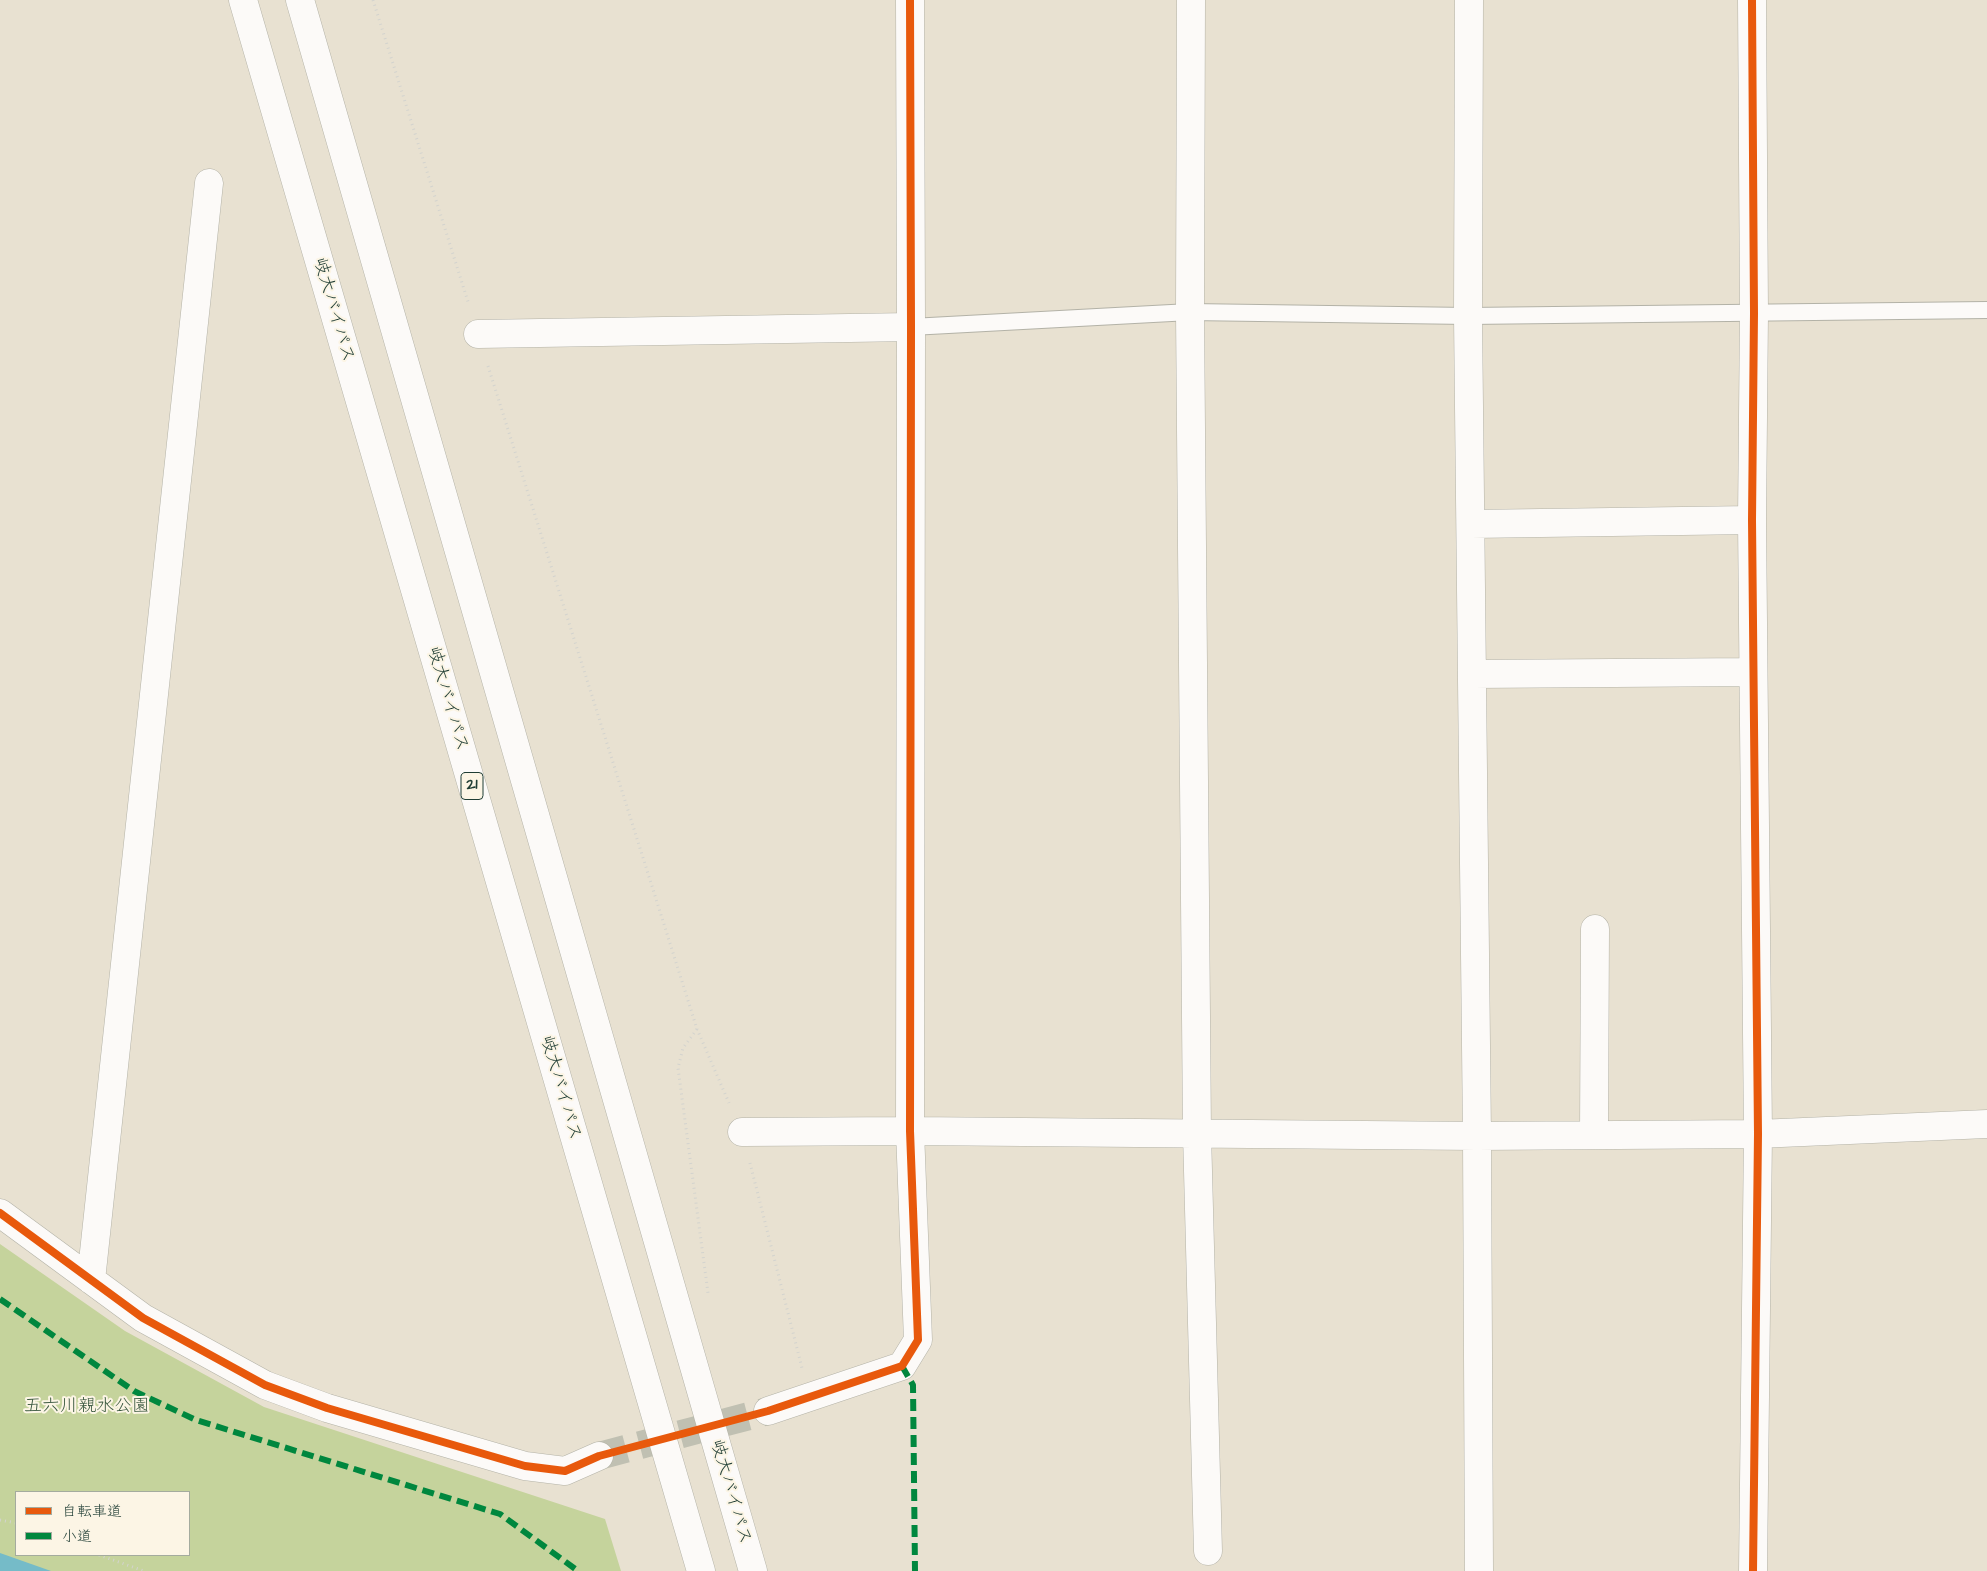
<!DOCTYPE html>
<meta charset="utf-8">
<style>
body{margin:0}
#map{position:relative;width:1987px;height:1571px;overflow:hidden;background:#e8e1d1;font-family:"Architects Daughter","Klee One",sans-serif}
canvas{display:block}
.legend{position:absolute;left:15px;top:1491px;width:175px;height:65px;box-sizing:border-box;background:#fcf5e5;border:1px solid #a4ab9e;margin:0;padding:6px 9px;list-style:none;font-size:15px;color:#1f3d34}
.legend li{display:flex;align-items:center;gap:10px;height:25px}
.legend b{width:25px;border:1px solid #a4ab9e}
</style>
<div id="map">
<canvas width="1987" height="1571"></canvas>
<ul class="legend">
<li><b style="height:6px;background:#e8590c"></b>自転車道</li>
<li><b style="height:6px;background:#00873e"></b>小道</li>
</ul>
</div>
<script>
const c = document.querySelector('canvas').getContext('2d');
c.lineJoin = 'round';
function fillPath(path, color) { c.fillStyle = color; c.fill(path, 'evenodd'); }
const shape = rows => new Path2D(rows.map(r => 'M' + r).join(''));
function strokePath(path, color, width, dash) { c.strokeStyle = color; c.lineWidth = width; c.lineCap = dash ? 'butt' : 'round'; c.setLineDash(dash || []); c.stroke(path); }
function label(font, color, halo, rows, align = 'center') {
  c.font = font + ' "Architects Daughter","Klee One",sans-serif'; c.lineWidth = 4; c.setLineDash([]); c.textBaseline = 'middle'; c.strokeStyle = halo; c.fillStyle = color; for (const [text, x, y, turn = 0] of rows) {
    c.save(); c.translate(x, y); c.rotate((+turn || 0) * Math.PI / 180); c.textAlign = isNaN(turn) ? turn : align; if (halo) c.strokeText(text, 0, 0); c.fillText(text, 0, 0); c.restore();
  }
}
const green = shape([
 [0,1244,125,1331,264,1407,605,1519,621,1571,0,1571],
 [16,1492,189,1492,189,1555,16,1555]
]);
const water = shape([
 [0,1553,51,1571,0,1571]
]);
const minorTunnel = shape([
 [599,1456,768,1411]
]);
const path = shape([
 [373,0,469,305],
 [488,366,697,1029,729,1103],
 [697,1029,683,1048,678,1068,708,1293],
 [750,1163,802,1368],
 [0,1520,16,1523],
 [99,1555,144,1571]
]);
const service = shape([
 [911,327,1190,312,1468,316,1987,310]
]);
const minor = shape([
 [1191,0,1190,312,1197,1133,1208,1551],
 [1469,0,1468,316,1477,1136,1479,1571],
 [1752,0,1754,313,1752,520,1758,1134,1753,1571],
 [478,334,911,327],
 [1471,524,1752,520],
 [1473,674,1753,672],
 [742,1132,910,1131,1477,1136,1758,1134,1987,1124],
 [1594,1135,1595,929],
 [0,1213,143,1318,265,1385,327,1408,525,1466,565,1471,599,1456],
 [91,1280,209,183],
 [768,1411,902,1366,918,1340,910,1131,911,327,910,0]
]);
const trunk = shape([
 [243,0,701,1571],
 [300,0,753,1571]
]);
const quiet = shape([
 [0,1299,134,1391,196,1420,500,1514,578,1571],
 [902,1366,913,1385,915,1571]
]);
const cycleway = shape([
 [1752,0,1754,313,1752,520,1758,1134,1753,1571],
 [0,1213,143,1318,265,1385,327,1408,525,1466,565,1471,599,1456,768,1411,902,1366,918,1340,910,1131,911,327,910,0]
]);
const shields = [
 [472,786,22]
];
const shieldNames = [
 ["21",472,786]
];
const streetNames = [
 ["岐大バイパス",333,310,74],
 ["岐大バイパス",447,699,74],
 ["岐大バイパス",560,1088,74],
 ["岐大バイパス",730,1492,74]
];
const parkNames = [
 ["五六川親水公園",87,1407]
];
fillPath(green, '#c5d39c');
fillPath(water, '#75bbc8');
strokePath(minorTunnel, '#c0c0b2', 28, [28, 14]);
strokePath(service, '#b3b2a7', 18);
strokePath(minor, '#b3b2a7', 29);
strokePath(trunk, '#b3b2a7', 29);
strokePath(path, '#d3d3ce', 3, [1, 4]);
strokePath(service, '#fcfaf8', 16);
strokePath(minor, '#fcfaf8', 28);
strokePath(trunk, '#fcfaf8', 28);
strokePath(quiet, '#00873e', 6, [12, 6]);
strokePath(cycleway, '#e8590c', 8);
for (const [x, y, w] of shields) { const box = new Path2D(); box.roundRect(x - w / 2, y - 13.5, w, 27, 4); c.fillStyle = '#fcf5e5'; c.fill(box); strokePath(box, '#1f3d34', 1); }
label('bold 16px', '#1f3d34', null, shieldNames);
label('18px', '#1f3d34', '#fcf5e5', streetNames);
label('18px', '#3b5940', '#fcf5e5', parkNames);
</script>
